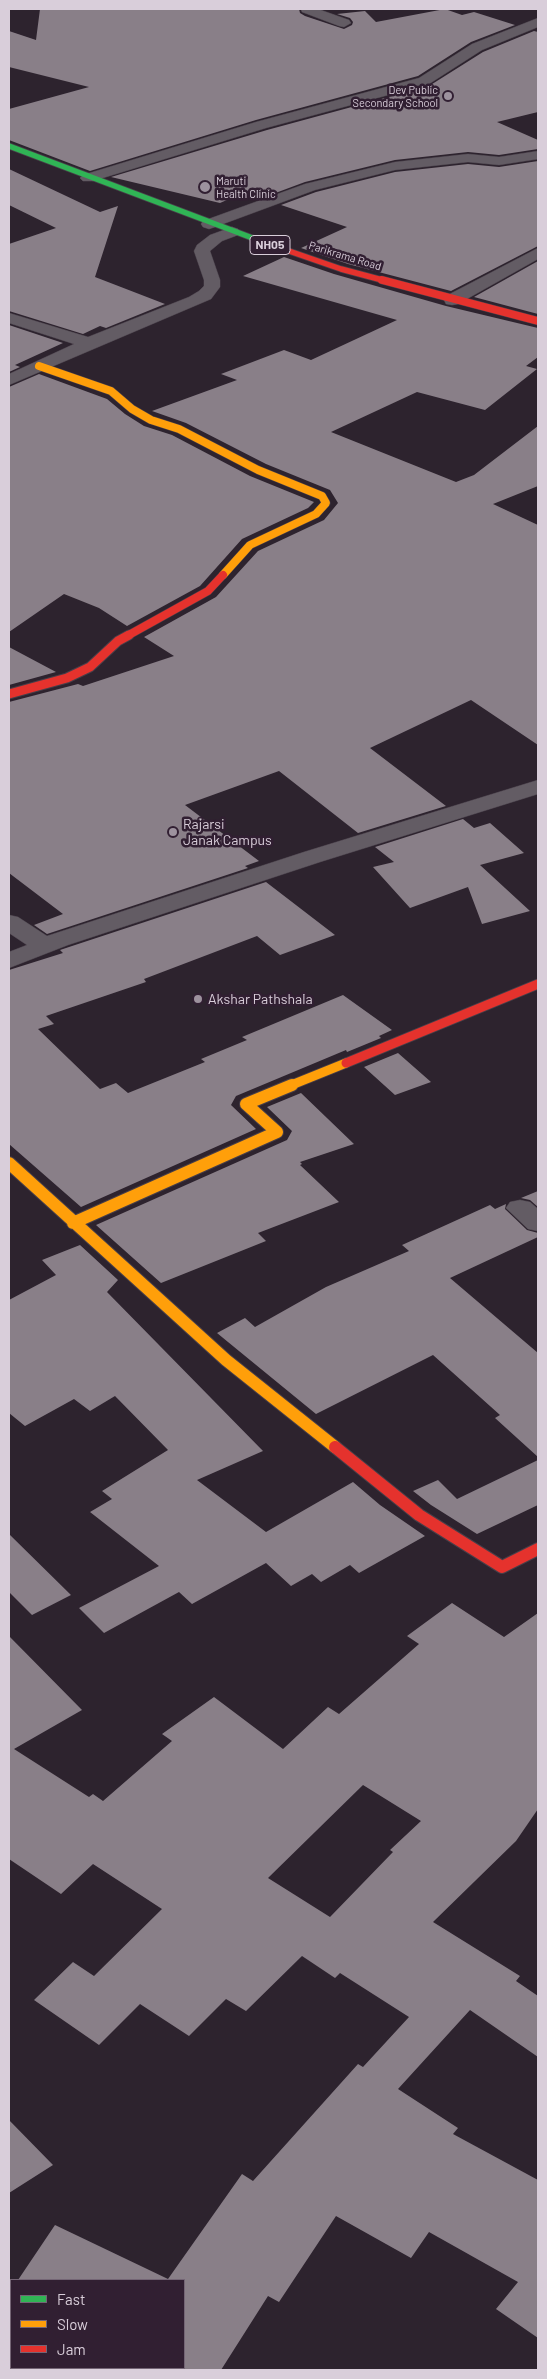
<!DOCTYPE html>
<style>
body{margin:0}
#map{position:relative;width:547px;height:2379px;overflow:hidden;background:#2d232e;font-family:Barlow,sans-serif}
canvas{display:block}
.frame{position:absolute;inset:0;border:10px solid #d9ceda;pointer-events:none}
.legend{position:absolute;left:10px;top:2279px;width:175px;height:90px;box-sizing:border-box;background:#311f32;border:1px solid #746575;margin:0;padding:6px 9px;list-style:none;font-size:15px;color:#d9ceda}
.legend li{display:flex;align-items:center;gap:10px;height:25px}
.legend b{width:25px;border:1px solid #746575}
</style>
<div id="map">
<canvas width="547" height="2379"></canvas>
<div class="frame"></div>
<ul class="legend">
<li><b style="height:6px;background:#30b455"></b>Fast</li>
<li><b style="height:6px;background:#ff9f0a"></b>Slow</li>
<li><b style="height:6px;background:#e5322d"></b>Jam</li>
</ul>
</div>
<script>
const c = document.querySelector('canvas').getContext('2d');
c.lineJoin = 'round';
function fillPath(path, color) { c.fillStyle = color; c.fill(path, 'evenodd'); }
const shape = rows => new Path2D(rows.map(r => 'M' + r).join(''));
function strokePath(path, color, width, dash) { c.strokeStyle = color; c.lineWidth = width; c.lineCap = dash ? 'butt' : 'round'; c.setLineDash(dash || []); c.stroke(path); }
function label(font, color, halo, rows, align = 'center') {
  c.font = font + ' Barlow,sans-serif'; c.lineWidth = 5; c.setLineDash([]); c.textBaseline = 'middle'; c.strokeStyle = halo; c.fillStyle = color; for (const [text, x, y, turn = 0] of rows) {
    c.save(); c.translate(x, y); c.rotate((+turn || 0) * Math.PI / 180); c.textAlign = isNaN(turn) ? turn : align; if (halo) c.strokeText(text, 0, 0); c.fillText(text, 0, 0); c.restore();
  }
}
const building = shape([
 [40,9,299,9,300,13,305,16,344,29,352,25,353,22,350,18,337,14,365,11,376,22,445,9,462,15,474,12,515,25,471,42,418,76,256,120,90,171,9,140,9,109,89,87,9,67,9,31,36,40],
 [534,31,538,32,538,112,497,122,538,140,538,149,499,155,468,152,395,160,305,182,262,198,245,192,220,203,111,177,267,130,429,86,483,52],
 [538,161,538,246,451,291,348,264,301,248,347,227,281,205,316,192,395,172,468,164,499,167],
 [9,169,100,212,118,206,95,277,165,304,106,328,100,326,83,334,9,311,9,244,56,228,9,205],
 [284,257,334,274,446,306,538,328,538,357,526,366,537,369,485,410,417,392,331,432,456,482,474,475,538,426,538,486,493,504,538,525,538,745,471,700,370,748,446,806,358,833,279,771,185,805,259,861,245,866,248,868,47,934,34,925,63,914,9,873,9,702,78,684,83,686,174,656,144,637,216,597,258,551,324,520,338,503,330,490,266,464,186,423,152,411,237,380,221,374,284,350,311,360,397,320,243,276],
 [538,261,538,314,474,297],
 [9,325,63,343,15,365,20,367,9,372],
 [39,374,107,399,125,414,144,426,172,435,250,476,314,502,308,508,242,539,200,586,127,626,99,608,64,594,9,632,9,387],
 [9,647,56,672,9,685],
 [463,819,474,828,490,823,524,853,480,865,530,911,482,924,468,887,410,908,373,867,394,862,375,847],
 [266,882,335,935,280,955,257,936,144,979,146,982,46,1016,54,1024,38,1029,100,1089,116,1083,128,1093,205,1062,201,1059,247,1040,242,1037,343,995,392,1030,379,1036,381,1038,347,1052,346,1050,236,1096,231,1105,256,1129,81,1207,9,1144,9,970,63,953,60,950,69,947],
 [398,1053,431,1082,395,1095,364,1067],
 [301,1093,354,1144,300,1162,302,1164,300,1165,339,1202,258,1233,266,1241,161,1283,96,1225,287,1140,292,1131,267,1107],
 [538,1191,538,1207,530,1200,521,1198],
 [506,1204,505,1209,527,1230,538,1233,538,1237,450,1278,538,1353,538,1457,495,1418,500,1415,433,1355,316,1414,217,1333,245,1318,255,1327,326,1287,409,1251,402,1245,490,1205,495,1209],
 [80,1245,118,1280,107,1292,263,1451,197,1480,266,1532,353,1482,380,1505,425,1536,359,1573,350,1565,321,1582,312,1574,291,1586,266,1563,192,1604,179,1592,104,1633,79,1608,159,1566,90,1512,112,1499,102,1491,168,1450,115,1396,90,1411,74,1399,25,1426,9,1413,9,1300,56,1275,42,1260],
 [538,1460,538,1505,477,1534,431,1505,413,1491,438,1480,457,1499],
 [9,1534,71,1595,32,1615,9,1592],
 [452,1603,504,1637,538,1613,538,1809,516,1841,433,1922,520,1976,516,1981,538,1996,538,2057,470,2010,398,2089,458,2128,453,2134,538,2180,538,2338,496,2309,518,2282,429,2232,411,2258,336,2216,279,2302,268,2296,221,2370,184,2370,184,2280,18,2280,55,2225,168,2279,242,2174,253,2181,358,2064,363,2067,409,2017,340,1973,335,1978,302,1956,246,2011,226,1999,189,2036,140,2004,99,2045,34,2000,73,1962,94,1976,162,1909,93,1864,61,1894,9,1859,9,1636,82,1710,14,1749,89,1797,93,1794,103,1801,172,1741,162,1734,214,1697,283,1749,328,1707,339,1714,419,1644,407,1636],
 [363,1785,421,1821,390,1850,393,1852,330,1917,268,1878],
 [9,2120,53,2165,9,2193]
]);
const street = shape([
 [301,9,318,9,349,20,351,23,344,27,339,26,302,12,301,9],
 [538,18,538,27,482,50,429,84,266,128,93,181,83,181,80,178,83,175,256,122,419,78,472,44,538,18],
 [538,151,538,159,499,165,468,162,395,170,315,190,215,227,209,229,203,227,201,224,203,221,305,184,395,162,468,154,499,157,538,151],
 [232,227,238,229,240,232,238,235,222,241,210,251,220,280,220,287,211,299,9,385,9,374,74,344,9,323,9,313,88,337,189,297,199,291,204,286,204,280,194,251,197,245,210,235,232,227],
 [538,248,538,259,458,304,452,305,446,304,444,300,446,296,538,248],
 [538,780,538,794,320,862,68,945,9,968,9,952,27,945,9,933,9,915,18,917,47,936,304,852,538,780],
 [520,1200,530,1202,538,1209,538,1231,528,1229,506,1208,510,1202,520,1200]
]);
const fast = shape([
 [9,146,263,242]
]);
const slowFar2 = shape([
 [39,366,111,391,132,409,151,420,179,429,258,470,322,496,326,503,316,514,250,545,223,575]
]);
const slowFar1 = shape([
 [289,1086,346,1063]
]);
const slow = shape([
 [9,1163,226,1360,335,1447],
 [73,1223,277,1132,246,1104,292,1085]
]);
const jamFar3 = shape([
 [263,242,341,269,386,281]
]);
const jamFar2 = shape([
 [382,280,538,321],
 [127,636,208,591,223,575]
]);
const jamFar1 = shape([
 [9,694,67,678,90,667,118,641,129,635],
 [346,1063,538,984]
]);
const jam = shape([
 [335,1447,419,1515,502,1567,538,1549]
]);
const markers = [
 [448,96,5,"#9d929e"],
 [205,187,6,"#9d929e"],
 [173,832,5,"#9d929e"],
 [198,999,5,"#9d929e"]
];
const farPoinames = [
 ["Dev Public",438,90],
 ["Secondary School",438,103],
 ["Maruti",216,181,"left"],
 ["Health Clinic",216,194,"left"]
];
const farStreetnames = [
 ["Parikrama Road",345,256,17]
];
const shields = [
 [270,245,40]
];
const shieldNames = [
 ["NH05",270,245]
];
const poiNames = [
 ["Rajarsi",183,824],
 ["Janak Campus",183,840],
 ["Akshar Pathshala",208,999]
];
fillPath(building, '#897f88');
strokePath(street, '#483f49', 1);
strokePath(fast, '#483f49', 7);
strokePath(slowFar2, '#483f49', 9);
strokePath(slowFar1, '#483f49', 11);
strokePath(slow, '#483f49', 14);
strokePath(jamFar3, '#483f49', 7);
strokePath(jamFar2, '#483f49', 9);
strokePath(jamFar1, '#483f49', 11);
strokePath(jam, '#483f49', 14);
fillPath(street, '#635c64');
strokePath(fast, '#30b455', 5.5);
strokePath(slowFar2, '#ff9f0a', 8);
strokePath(slowFar1, '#ff9f0a', 9);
strokePath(slow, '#ff9f0a', 12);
strokePath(jamFar3, '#e5322d', 5.5);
strokePath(jamFar2, '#e5322d', 8);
strokePath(jamFar1, '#e5322d', 9);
strokePath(jam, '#e5322d', 12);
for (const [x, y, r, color] of markers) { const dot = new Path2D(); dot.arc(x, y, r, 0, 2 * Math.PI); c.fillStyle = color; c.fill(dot); strokePath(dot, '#311f32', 2); }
label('11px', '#d9ceda', '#311f32', farPoinames, 'right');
label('11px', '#d9ceda', '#311f32', farStreetnames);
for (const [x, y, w] of shields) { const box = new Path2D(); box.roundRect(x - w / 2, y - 9.5, w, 19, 4); c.fillStyle = '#311f32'; c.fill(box); strokePath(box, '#d9ceda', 1); }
label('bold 12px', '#d9ceda', null, shieldNames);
label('14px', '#d9ceda', '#311f32', poiNames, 'left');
</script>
